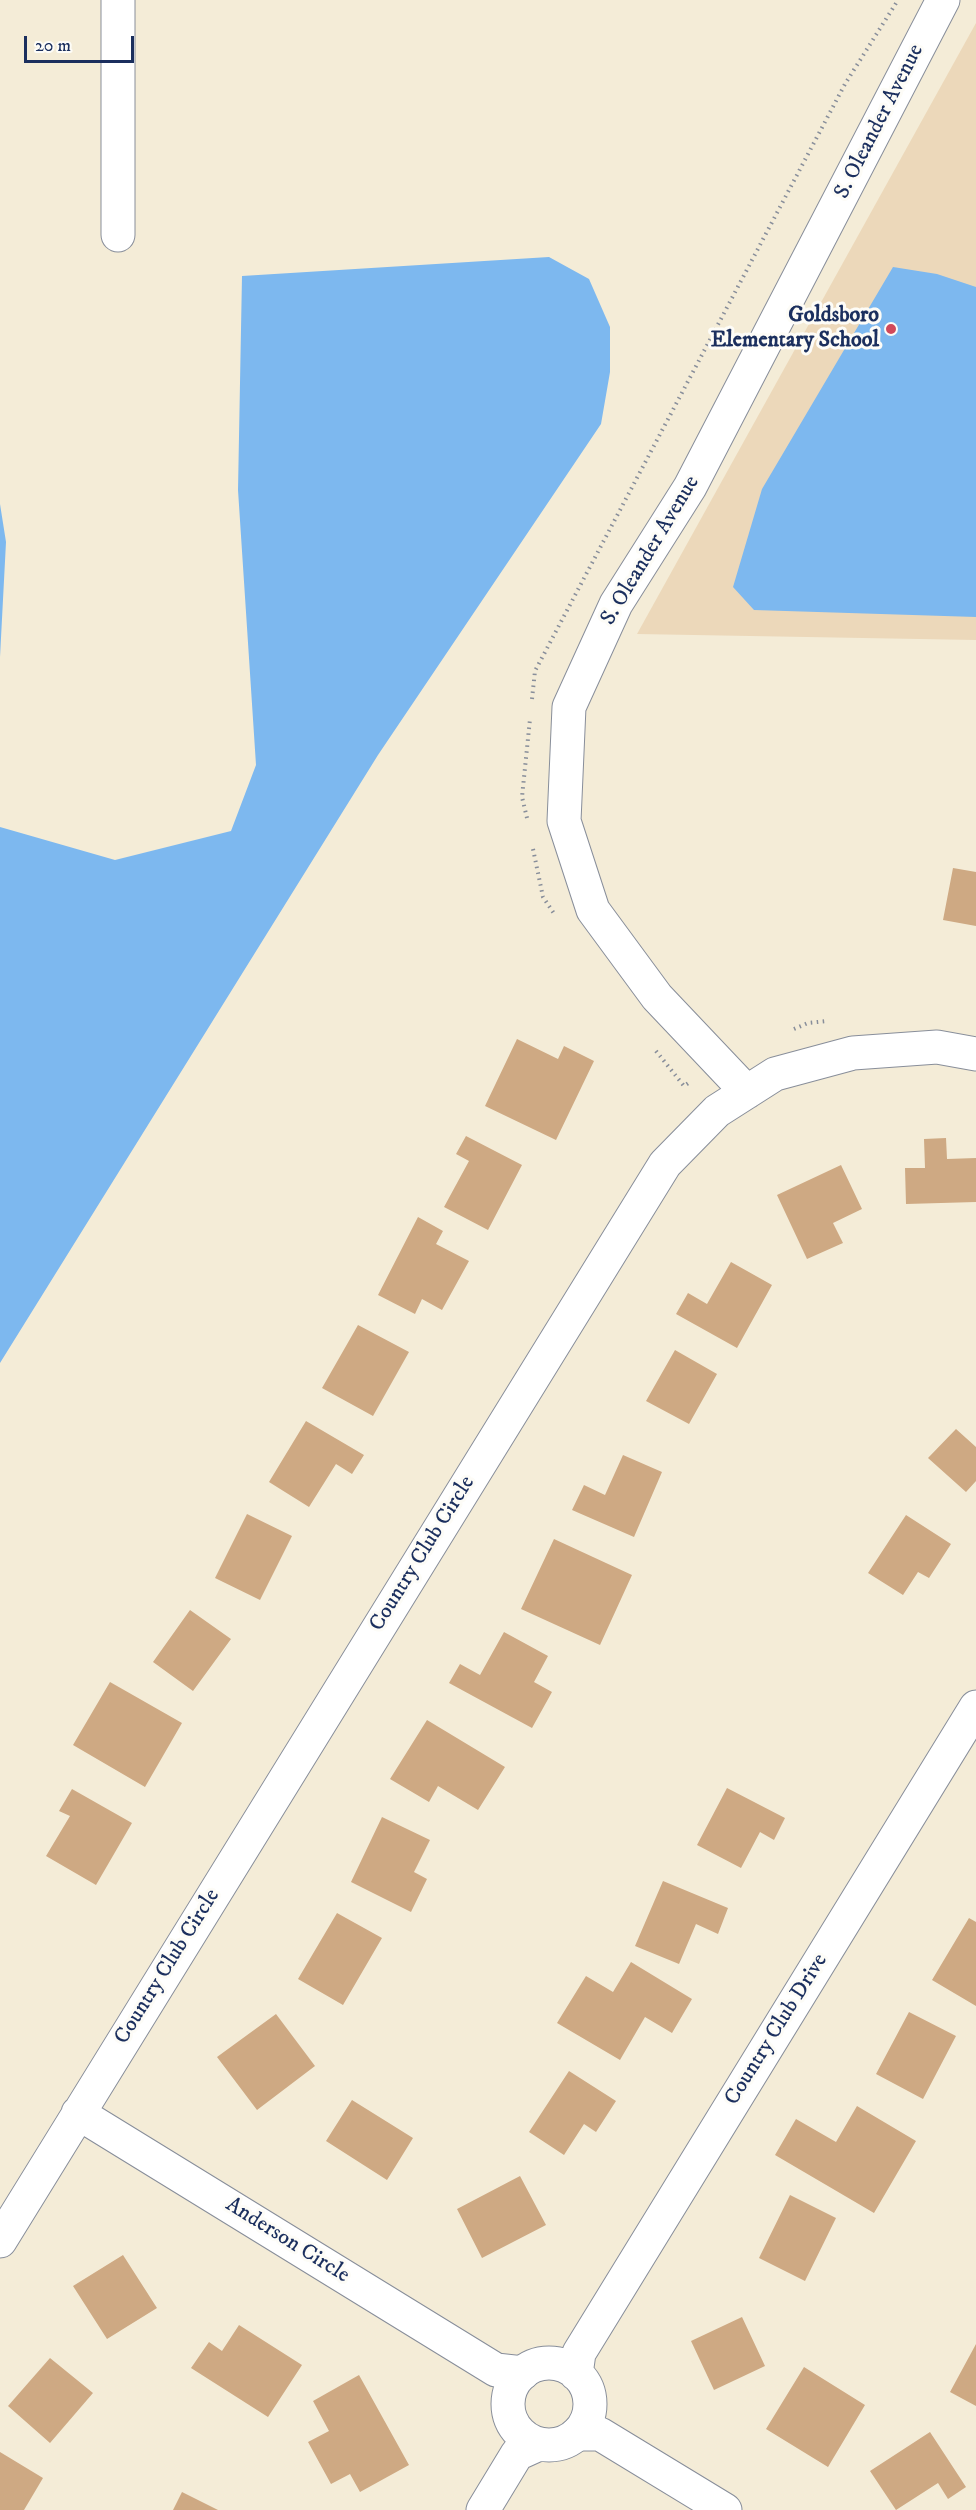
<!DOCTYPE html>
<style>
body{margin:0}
#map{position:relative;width:976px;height:2510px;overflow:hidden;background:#f4ecd7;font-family:"IM FELL DW Pica",serif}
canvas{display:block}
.scale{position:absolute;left:24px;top:36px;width:110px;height:27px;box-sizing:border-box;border:3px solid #1b2f5e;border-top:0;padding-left:8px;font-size:18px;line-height:21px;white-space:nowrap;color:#1b2f5e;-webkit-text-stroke:4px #fdfcf7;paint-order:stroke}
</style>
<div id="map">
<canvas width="976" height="2510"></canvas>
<div class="scale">20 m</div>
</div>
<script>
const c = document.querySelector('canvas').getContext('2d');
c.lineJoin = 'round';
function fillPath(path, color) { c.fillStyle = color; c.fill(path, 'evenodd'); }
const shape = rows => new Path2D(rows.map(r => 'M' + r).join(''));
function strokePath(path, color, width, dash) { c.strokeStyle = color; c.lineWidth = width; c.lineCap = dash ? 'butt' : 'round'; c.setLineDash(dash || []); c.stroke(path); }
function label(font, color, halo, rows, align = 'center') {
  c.font = font + ' "IM FELL DW Pica",serif'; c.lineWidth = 6; c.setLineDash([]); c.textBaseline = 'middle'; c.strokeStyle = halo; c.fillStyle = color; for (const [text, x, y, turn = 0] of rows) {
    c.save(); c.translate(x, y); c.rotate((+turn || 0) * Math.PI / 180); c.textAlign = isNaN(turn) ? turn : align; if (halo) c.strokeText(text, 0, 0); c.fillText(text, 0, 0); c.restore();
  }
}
const built = shape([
 [976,23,976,640,637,634]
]);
const water = shape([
 [549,257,589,279,610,327,610,372,601,424,378,755,0,1363,0,827,115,860,231,831,256,765,238,490,242,276],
 [893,267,937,274,976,287,976,617,754,610,733,587,762,489],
 [0,504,6,542,0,657]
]);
const building = shape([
 [953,868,976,872,976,926,943,920],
 [517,1039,558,1059,564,1046,594,1061,556,1140,485,1106],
 [466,1136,522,1165,488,1230,444,1207,469,1161,456,1154],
 [946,1138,947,1159,976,1158,976,1202,906,1204,905,1168,925,1168,924,1139],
 [841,1165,862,1209,833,1223,843,1243,807,1259,777,1195],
 [418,1217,443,1231,436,1244,469,1261,442,1310,422,1299,415,1314,378,1295],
 [731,1262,772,1285,737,1348,676,1314,688,1293,707,1304],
 [358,1325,409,1352,373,1416,322,1388],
 [675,1350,717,1374,689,1424,646,1401],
 [306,1421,364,1455,352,1474,336,1464,309,1507,269,1482],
 [956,1429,976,1447,976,1481,966,1492,928,1458],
 [623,1455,662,1472,634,1537,572,1510,584,1485,605,1495],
 [247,1514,292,1536,260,1600,215,1578],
 [906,1515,951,1544,929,1578,918,1572,903,1595,868,1573],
 [554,1539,632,1575,600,1645,521,1609],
 [190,1610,231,1639,193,1691,153,1662],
 [504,1632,548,1656,534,1682,552,1692,532,1728,449,1683,460,1664,480,1675],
 [110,1682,182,1723,145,1787,73,1745],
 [427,1720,505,1767,478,1810,438,1786,429,1802,390,1779],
 [727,1788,785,1818,774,1840,760,1832,741,1868,697,1845],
 [72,1789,132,1823,96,1885,46,1856,70,1816,59,1811],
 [382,1817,430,1840,414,1872,427,1879,411,1912,351,1882],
 [663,1881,728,1908,718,1934,696,1924,679,1964,635,1946],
 [337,1913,382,1938,343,2005,298,1979],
 [969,1918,976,1922,976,2006,932,1980],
 [631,1962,692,1999,672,2033,645,2017,620,2060,557,2023,586,1976,613,1992],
 [909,2012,956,2036,923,2099,876,2074],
 [276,2014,315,2066,257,2110,217,2057],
 [569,2071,616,2101,596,2132,584,2124,564,2155,529,2132],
 [352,2100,413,2138,387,2180,326,2141],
 [857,2106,916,2141,874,2213,775,2155,796,2119,836,2142],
 [520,2176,546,2225,482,2258,457,2209],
 [790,2195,836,2218,805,2281,759,2258],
 [123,2255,157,2308,107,2339,73,2286],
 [742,2317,765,2366,714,2390,691,2341],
 [239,2325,302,2365,268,2417,191,2368,209,2342,222,2351],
 [976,2344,976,2406,950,2392],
 [50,2358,93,2393,50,2443,8,2406],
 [804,2367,865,2405,828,2467,766,2429],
 [359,2375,409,2465,360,2492,350,2474,331,2484,308,2442,329,2431,313,2401],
 [930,2432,966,2487,948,2499,938,2483,896,2510,870,2471],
 [0,2452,43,2478,24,2510,0,2510],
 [182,2492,218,2510,173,2510]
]);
const path = shape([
 [532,699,535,671,845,84,898,0],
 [527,818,522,797,530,719],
 [533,849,543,897,555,915],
 [794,1029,808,1023,827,1021],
 [656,1051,684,1086,690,1082]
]);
const minor = shape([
 [118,0,118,235],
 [747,1092,657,997,593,910,564,821,569,707,616,604,690,487,943,0],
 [78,2113,496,2370,523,2373],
 [0,2241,665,1164,717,1111,775,1074,853,1053,937,1047,976,1054],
 [577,2434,600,2434,725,2510]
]);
const tertiary = shape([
 '508 2404a41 41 0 1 1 82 0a41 41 0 1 1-82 0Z',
 [576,2374,579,2353,976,1707],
 [483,2510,517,2454,539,2444]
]);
const markers = [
 [891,329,6,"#d1495b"]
];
const streetNames = [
 ["S. Oleander Avenue",880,122,-63],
 ["S. Oleander Avenue",651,551,-59],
 ["Country Club Circle",423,1554,-58],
 ["Country Club Circle",168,1967,-58],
 ["Country Club Drive",777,2030,-58],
 ["Anderson Circle",287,2241,32]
];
const poiNames = [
 ["Goldsboro",879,316],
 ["Elementary School",879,341]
];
fillPath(built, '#ecd8ba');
fillPath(water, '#7db8ef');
fillPath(building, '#cea983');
strokePath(minor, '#888e9a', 35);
strokePath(tertiary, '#888e9a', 35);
strokePath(path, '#888e9a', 4, [1.5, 4.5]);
strokePath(minor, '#fff', 33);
strokePath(tertiary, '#fff', 33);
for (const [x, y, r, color] of markers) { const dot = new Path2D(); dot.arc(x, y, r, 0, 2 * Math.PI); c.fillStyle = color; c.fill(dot); strokePath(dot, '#fdfcf7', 2); }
label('22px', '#1b2f5e', '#fdfcf7', streetNames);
label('bold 22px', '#1b2f5e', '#fdfcf7', poiNames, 'right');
</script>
